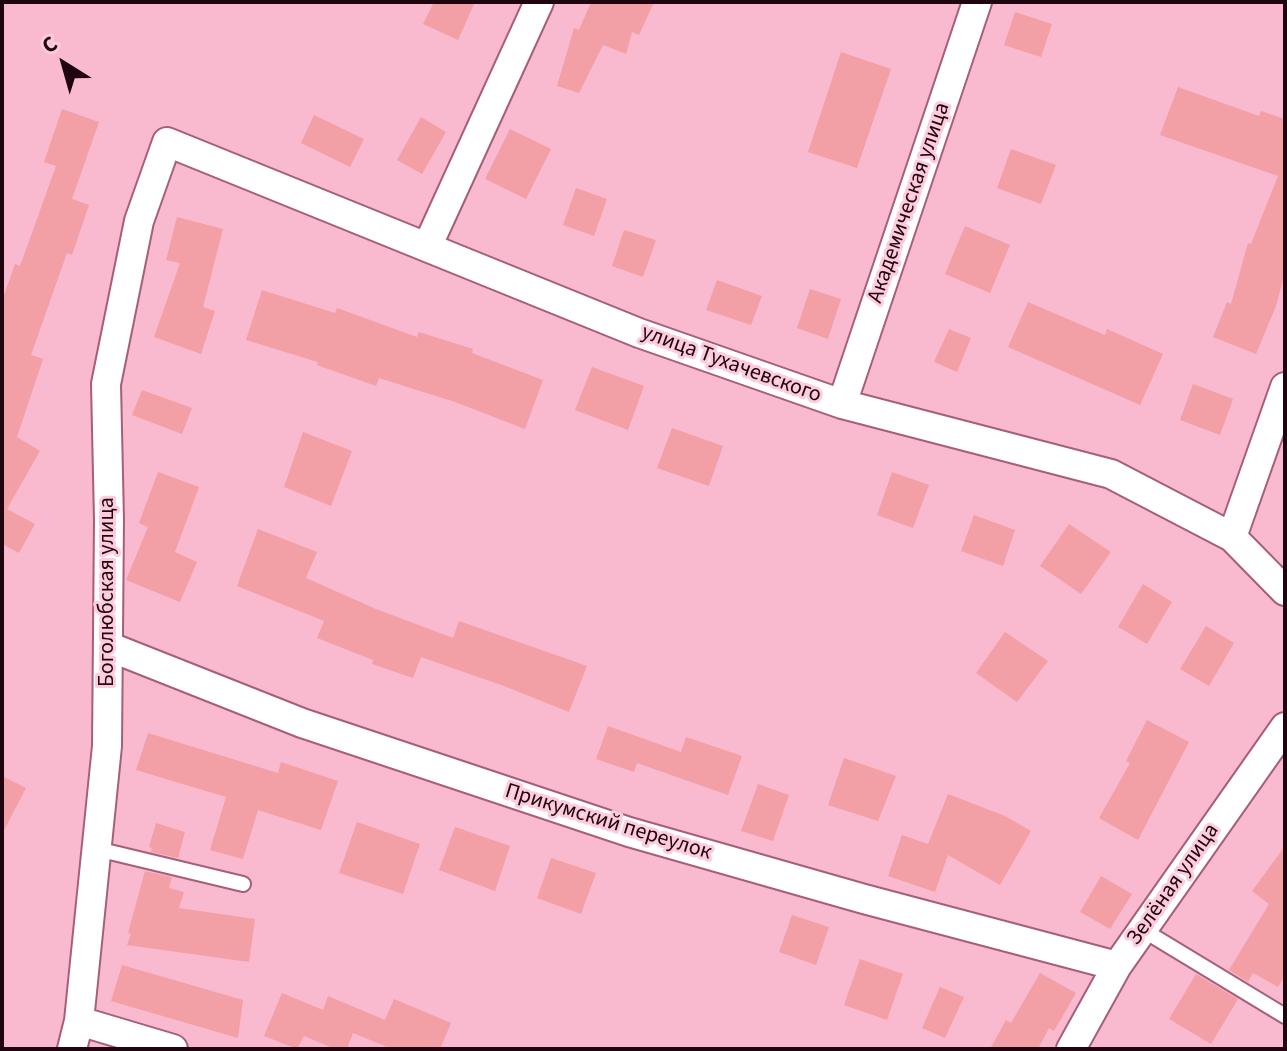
<!DOCTYPE html>
<meta charset="utf-8">
<style>
body{margin:0}
#map{position:relative;width:1287px;height:1051px;overflow:hidden;background:#f9b9cf;font-family:"Source Sans 3",sans-serif}
canvas{display:block}
.frame{position:absolute;inset:0;border:4px solid #200510;pointer-events:none}
.north{position:absolute;left:24px;top:24px;width:80px;height:80px;-webkit-text-stroke:6px #fdcbdc;paint-order:stroke;rotate:323deg;font-size:22px;font-weight:700;line-height:32px;text-align:center;color:#200510}
.north::after{content:'';display:block;margin:auto;width:28px;height:36px;background:#200510;clip-path:polygon(50% 0,100% 100%,50% 72%,0 100%)}
</style>
<div id="map">
<canvas width="1287" height="1051"></canvas>
<div class="frame"></div>
<div class="north">С</div>
</div>
<script>
const c = document.querySelector('canvas').getContext('2d');
c.lineJoin = 'round';
function fillPath(path, color) { c.fillStyle = color; c.fill(path, 'evenodd'); }
const shape = rows => new Path2D(rows.map(r => 'M' + r).join(''));
function strokePath(path, color, width, dash) { c.strokeStyle = color; c.lineWidth = width; c.lineCap = dash ? 'butt' : 'round'; c.setLineDash(dash || []); c.stroke(path); }
function label(font, color, halo, rows, align = 'center') {
  c.font = font + ' "Source Sans 3",sans-serif'; c.lineWidth = 6; c.setLineDash([]); c.textBaseline = 'middle'; c.strokeStyle = halo; c.fillStyle = color; for (const [text, x, y, turn = 0] of rows) {
    c.save(); c.translate(x, y); c.rotate((+turn || 0) * Math.PI / 180); c.textAlign = isNaN(turn) ? turn : align; if (halo) c.strokeText(text, 0, 0); c.fillText(text, 0, 0); c.restore();
  }
}
const building = shape([
 [434,2,475,2,458,40,423,24],
 [591,2,654,2,639,35,632,32,626,54,603,45,579,93,557,86,574,28,579,30],
 [1015,12,1052,24,1041,57,1004,45],
 [841,52,891,69,857,168,808,152],
 [1178,87,1259,116,1261,111,1285,119,1285,272,1276,306,1256,354,1213,337,1227,302,1231,304,1248,243,1251,244,1278,176,1160,135],
 [62,109,99,122,72,199,89,205,72,255,67,253,31,355,43,359,17,437,40,451,7,509,35,524,19,553,2,544,2,301,15,264,20,266,56,166,44,162],
 [314,115,364,139,350,167,301,143],
 [421,117,446,132,422,174,397,160],
 [510,129,551,149,526,199,485,179],
 [1011,149,1056,165,1041,204,997,188],
 [576,188,607,199,594,236,563,225],
 [177,217,223,229,203,307,215,311,201,354,154,337,180,263,166,260],
 [965,226,1010,245,990,293,945,274],
 [624,230,656,240,643,277,612,266],
 [717,280,762,296,751,325,706,310],
 [810,289,841,299,828,339,797,328],
 [262,290,335,313,337,308,417,337,419,332,473,349,472,353,543,380,525,429,455,402,379,378,376,386,317,365,318,362,246,340],
 [1028,302,1105,335,1107,329,1163,354,1140,405,1008,347],
 [949,329,971,338,957,372,934,362],
 [592,367,644,386,628,430,575,410],
 [1193,384,1233,399,1220,435,1180,420],
 [142,390,192,408,182,434,132,415],
 [672,428,723,446,709,486,657,468],
 [303,432,352,451,331,506,284,487],
 [158,472,199,487,175,552,197,562,180,602,126,580,148,527,139,523],
 [892,472,929,485,913,528,877,515],
 [974,515,1015,530,1003,566,961,551],
 [1069,524,1111,552,1081,594,1040,566],
 [258,529,317,552,306,578,376,609,453,638,459,621,587,666,569,712,504,686,421,657,413,678,372,664,373,660,317,638,324,621,237,586],
 [1143,584,1172,602,1147,644,1118,627],
 [1206,626,1234,643,1209,686,1180,669],
 [1005,632,1048,661,1017,702,976,673],
 [1147,720,1189,742,1138,840,1099,818,1130,763,1126,761],
 [608,726,681,752,686,737,742,756,728,795,637,763,634,772,596,759],
 [148,733,278,773,281,762,338,781,321,830,258,810,243,859,210,850,226,797,136,770],
 [844,758,896,776,878,821,828,805],
 [2,776,26,788,2,834],
 [758,784,789,795,773,841,741,831],
 [948,794,1005,816,1031,831,1000,885,948,855,935,892,888,876,902,835,928,844],
 [357,822,420,844,403,894,339,873],
 [156,823,185,832,178,858,151,852,152,848,149,847],
 [455,827,510,846,495,891,439,870],
 [1285,846,1285,976,1278,987,1253,973,1248,982,1229,970,1269,904,1252,891],
 [551,858,596,873,581,914,537,898],
 [145,871,172,877,169,888,184,892,179,908,255,919,249,962,127,945,131,934,128,933],
 [1101,876,1132,894,1110,929,1080,912],
 [792,915,829,927,816,965,779,952],
 [860,959,903,974,887,1020,844,1005],
 [122,965,243,1000,238,1038,111,1001],
 [1040,973,1076,993,1054,1031,1049,1028,1038,1049,990,1049,1006,1020,1011,1023],
 [1196,974,1238,999,1211,1044,1169,1019],
 [940,987,964,997,945,1038,922,1028],
 [282,993,323,1010,328,996,385,1020,394,999,451,1023,440,1049,392,1049,353,1033,347,1049,335,1049,304,1036,297,1049,264,1036]
]);
const service = shape([
 [97,849,243,884],
 [1143,930,1285,1016]
]);
const minor = shape([
 [427,247,539,2],
 [842,404,977,2],
 [1232,537,1285,387],
 [110,647,302,723,629,832,864,899,1117,966],
 [79,1021,173,1049],
 [72,1049,79,1021,107,746,109,520,106,384,139,221,167,142,639,333,842,404,1111,474,1232,537,1285,591],
 [1071,1049,1117,966,1285,727]
]);
const streetNames = [
 ["Академическая улица",910,203,-71],
 ["улица Тухачевского",731,365,20],
 ["Боголюбская улица",108,592,-90],
 ["Прикумский переулок",608,823,17],
 ["Зелёная улица",1174,885,-55]
];
fillPath(building, '#f2a0a5');
strokePath(service, '#a65e7a', 18);
strokePath(minor, '#a65e7a', 32);
strokePath(service, '#fff', 14);
strokePath(minor, '#fff', 28);
label('22px', '#200510', '#fdcbdc', streetNames);
</script>
